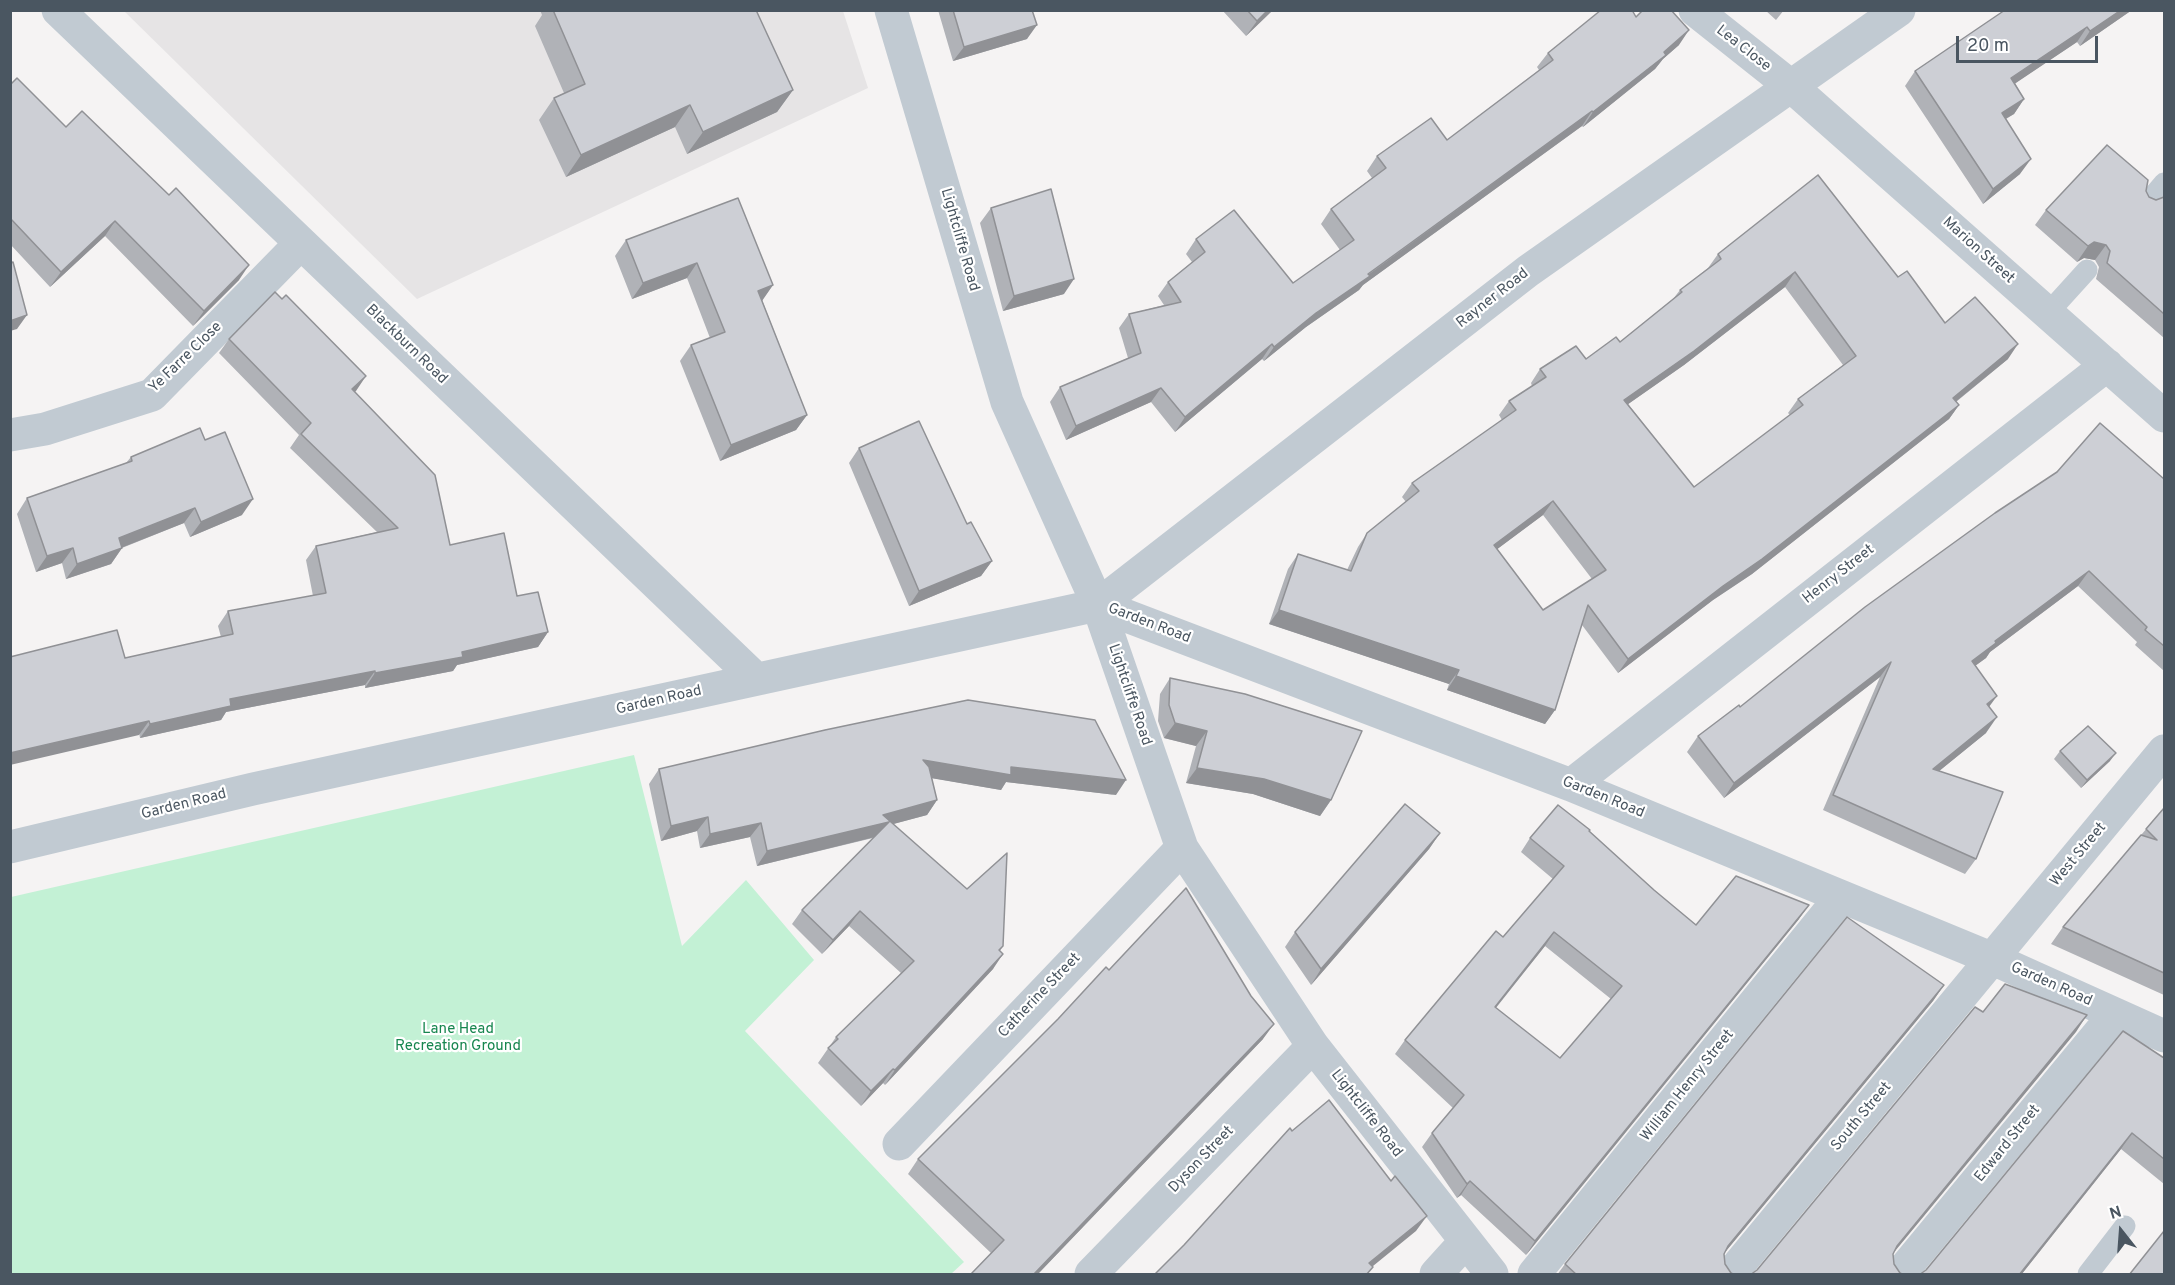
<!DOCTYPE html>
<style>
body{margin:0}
#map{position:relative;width:2175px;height:1285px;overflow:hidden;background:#f5f3f3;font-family:Overpass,sans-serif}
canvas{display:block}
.frame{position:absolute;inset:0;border:12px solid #4a5661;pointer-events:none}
.north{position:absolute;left:2091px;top:1201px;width:60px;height:60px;-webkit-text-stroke:4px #fff;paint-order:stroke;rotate:343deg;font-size:16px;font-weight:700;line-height:24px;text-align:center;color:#4a5661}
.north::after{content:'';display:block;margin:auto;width:21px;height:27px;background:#4a5661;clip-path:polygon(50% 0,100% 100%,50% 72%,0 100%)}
.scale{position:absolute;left:1956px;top:36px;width:142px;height:27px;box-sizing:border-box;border:3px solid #4a5661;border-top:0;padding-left:8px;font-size:18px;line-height:21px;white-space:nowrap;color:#4a5661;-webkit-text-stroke:4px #fff;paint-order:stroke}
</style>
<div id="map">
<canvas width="2175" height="1285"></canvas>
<div class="frame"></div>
<div class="north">N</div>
<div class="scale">20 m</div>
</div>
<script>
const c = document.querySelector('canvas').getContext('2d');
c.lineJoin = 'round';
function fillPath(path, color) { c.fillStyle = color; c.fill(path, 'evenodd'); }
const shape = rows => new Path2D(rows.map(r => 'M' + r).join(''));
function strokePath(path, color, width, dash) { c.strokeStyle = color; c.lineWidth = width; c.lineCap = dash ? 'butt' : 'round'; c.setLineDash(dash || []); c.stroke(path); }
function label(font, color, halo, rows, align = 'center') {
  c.font = font + ' Overpass,sans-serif'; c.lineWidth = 4.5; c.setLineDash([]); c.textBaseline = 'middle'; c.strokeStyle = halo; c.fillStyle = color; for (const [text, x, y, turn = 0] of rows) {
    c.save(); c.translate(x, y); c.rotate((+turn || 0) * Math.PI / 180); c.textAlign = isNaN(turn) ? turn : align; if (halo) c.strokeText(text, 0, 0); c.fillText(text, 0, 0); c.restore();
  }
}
const education = shape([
 [124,11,843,11,868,88,417,299]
]);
const green = shape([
 [634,755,682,946,746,880,814,960,745,1031,964,1262,951,1274,11,1274,11,897]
]);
const lane = shape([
 [2147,203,2164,183],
 [2048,313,2087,270],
 [2088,1274,2125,1226]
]);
const street = shape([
 [58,10,756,679],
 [891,10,1007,402,1098,605,1182,848,1313,1046,1492,1274],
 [1695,10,1792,87,2164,416],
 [10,435,45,429,152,395,300,244],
 [1098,605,1528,271,1899,10],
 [1571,785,2107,365],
 [10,847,253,789,1098,605,1571,785,1993,959,2164,1036],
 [899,1144,1182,848],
 [1091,1274,1313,1046],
 [1436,1274,1465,1242],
 [1534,1274,1841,897],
 [1731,1274,2164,751],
 [1900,1274,2115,1014]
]);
const wall = shape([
 [540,10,756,10,793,90,777,112,687,154,675,127,566,177,539,120,554,98,564,93,535,26,542,15],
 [938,10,1032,10,1027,39,953,61],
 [1222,10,1273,10,1246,36],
 [1765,10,1784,10,1776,20],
 [2005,10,2132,10,2080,46,2077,42,2015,83,2024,99,2014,114,2006,119,2020,174,1983,204,1905,86,1915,71],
 [1636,17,1679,45,1663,59,1655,69,1583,127,1582,126,1363,285,1359,290,1306,327,1264,361,1262,359,1175,432,1151,402,1066,440,1050,402,1060,387,1128,358,1119,328,1129,314,1164,305,1158,296,1168,282,1192,262,1186,254,1196,239,1293,283,1340,250,1321,224,1331,209,1372,178,1367,171,1377,156,1447,140,1539,70,1537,67,1548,53],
 [10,85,66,127,239,280,193,326,105,236,50,287,10,244],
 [2146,191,2149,197,2156,200,2164,197,2164,338,2096,279,2099,267,2095,260,2084,258,2077,262,2035,225,2046,210],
 [991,208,1064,294,1003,311,980,223],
 [626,240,773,285,762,300,807,415,796,430,720,461,680,361,691,345,710,338,687,278,632,299,615,256],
 [1718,254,1898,277,1945,323,2008,359,1956,402,1959,405,1949,419,1752,574,1713,600,1618,673,1582,625,1555,710,1545,724,1447,690,1449,684,1269,624,1288,569,1298,554,1347,570,1358,547,1367,533,1406,502,1402,497,1412,483,1502,420,1499,415,1509,401,1532,386,1531,383,1540,369,1586,359,1620,342,1673,299,1680,290,1708,268],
 [1785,287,1843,365,1798,399,1788,413,1790,415,1694,487,1628,404,1684,365],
 [1543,515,1592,579,1543,610,1497,549],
 [229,339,355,392,450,545,517,596,548,632,538,647,457,665,453,671,365,688,365,685,226,712,221,720,140,738,125,658,221,637,218,626,228,611,313,596,306,560,316,546,377,532,290,448,299,435,219,353],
 [205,440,242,515,190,537,184,523,122,548,111,564,66,579,62,563,36,572,17,514,27,498,126,463,131,457],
 [859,448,967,524,992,561,981,576,909,606,849,463],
 [2164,479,2164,671,2135,645,2137,642,2078,586,1990,652,1986,658,1975,666,1989,707,1986,733,1939,771,1976,859,1965,874,1823,810,1880,677,1724,798,1687,752,1698,736,1740,707],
 [1170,678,1331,800,1320,816,1253,794,1186,783,1196,746,1164,738,1158,721,1160,694],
 [825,730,1116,795,1006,782,1001,790,932,778,937,800,927,815,893,824,1003,946,1000,951,993,969,885,1085,883,1083,861,1106,818,1063,836,1037,901,973,849,926,822,954,792,924,802,910,873,838,757,866,750,837,700,848,697,831,661,841,649,784,659,769],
 [2060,751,2110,761,2081,788,2054,759],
 [2164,808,2164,995,2051,944,2063,927],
 [1589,831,1654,890,1696,925,1799,919,1526,1255,1461,1195,1457,1198,1422,1147,1432,1133,1453,1108,1395,1054,1405,1040,1503,937,1553,879,1521,852,1530,838],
 [1545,946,1611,999,1560,1058,1496,1008],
 [1440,833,1429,849,1311,985,1285,947,1295,932],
 [1109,970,1263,1039,1037,1275,970,1275,991,1253,908,1174,918,1159],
 [1944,985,1933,1001,1725,1252,1724,1254,1725,1264,1731,1273,1735,1275,1557,1275,1565,1264],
 [2164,1058,2164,1184,2121,1149,2021,1275,1919,1275,1926,1270]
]);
const shadedWall = shape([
 [1268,10,1273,10,1246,36,1257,21],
 [2121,10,2132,10,2080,46,2090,31],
 [1037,25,1027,39,953,61,964,47],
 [2087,27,2077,42,2001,93,2011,78],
 [1689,30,1679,45,1663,59,1655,69,1583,127,1593,112],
 [793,90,777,112,687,154,703,132],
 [2024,99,2014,114,1991,127,2002,113],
 [690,105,675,127,566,177,581,155],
 [1592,111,1582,126,1363,285,1359,290,1306,327,1264,361,1274,347,1316,313],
 [2031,159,2020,174,1983,204,1993,189],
 [115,221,105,236,50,287,61,272],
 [2094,242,2106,245,2095,260,2084,258,2077,262,2088,246],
 [697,263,687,278,632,299,643,283],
 [249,265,239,280,193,326,204,311],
 [1795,272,1785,287,1684,365,1614,414,1624,400],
 [1074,279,1064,294,1003,311,1014,296],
 [773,285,762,301,758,291],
 [27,315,17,329,10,331,10,321],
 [1272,344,1262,359,1175,432,1185,417],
 [2018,344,2008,359,1943,412,1953,398],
 [366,376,356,391,342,404,352,389],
 [1161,388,1151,402,1066,440,1076,426],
 [1959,405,1949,419,1752,574,1713,600,1618,673,1628,659],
 [807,415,796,430,720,461,731,445],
 [253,499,242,515,190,537,201,522],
 [1553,501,1543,515,1484,559,1494,545],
 [195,508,184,523,108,553,119,538],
 [73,548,62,563,36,572,47,556],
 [122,548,111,564,66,579,77,564],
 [992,561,981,576,909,606,919,591],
 [2089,571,2078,586,1990,652,1986,658,1961,676,1972,661,1995,641],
 [1279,610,1459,670,1449,684,1269,624],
 [548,632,538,647,457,665,453,671,365,688,375,673,462,652],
 [1891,662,1880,677,1724,798,1734,783],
 [375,671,365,685,226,712,221,720,140,738,150,724,230,699],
 [1456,676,1555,710,1545,724,1447,690],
 [1997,696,1986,711,1987,704],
 [1997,717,1986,733,1922,785,1933,769],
 [149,721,139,735,10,765,10,753],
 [1175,723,1207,731,1196,746,1164,738],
 [2116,753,2110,761,2081,788,2087,780],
 [923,760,1011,767,1126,780,1116,795,1006,782,1001,790,913,775],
 [1197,768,1264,779,1331,800,1320,816,1253,794,1186,783],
 [937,800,927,815,886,826,879,836,757,866,767,851,883,815],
 [708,817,697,831,661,841,671,826],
 [761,823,750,837,700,848,710,834],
 [1440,833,1429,849,1311,985,1321,969],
 [1809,905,1799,919,1526,1255,1535,1241],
 [860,911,849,926,822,954,833,940],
 [1554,932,1545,946,1485,1021,1495,1007],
 [1003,954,993,969,885,1085,895,1070],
 [1944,985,1933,1001,1717,1262,1728,1246],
 [2087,1015,2076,1032,1886,1262,1897,1246],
 [1274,1024,1263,1039,1037,1275,1033,1275],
 [893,1069,883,1083,861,1106,871,1091],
 [2132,1133,2121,1149,2021,1275,2019,1275],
 [1470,1181,1461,1195,1457,1198,1467,1184],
 [1427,1216,1416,1231,1362,1275,1369,1263]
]);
const building = shape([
 [553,10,756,10,793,90,703,132,690,105,581,155,554,98,585,84,553,10],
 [953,10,1032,10,1037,25,964,47,953,10],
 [1247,10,1268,10,1257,21,1247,10],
 [1601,10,1632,10,1636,17,1643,10,1671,10,1689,30,1664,52,1666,55,1593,112,1592,111,1368,274,1370,276,1316,313,1274,347,1272,344,1185,417,1161,388,1076,426,1060,387,1141,353,1129,314,1181,302,1168,282,1205,252,1196,239,1234,210,1293,283,1354,240,1331,209,1386,168,1377,156,1431,118,1447,140,1553,60,1548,53,1601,10],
 [2005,10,2121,10,2090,31,2087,27,2011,78,2024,99,2002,113,2031,159,1993,189,1915,71,2005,10],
 [17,78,66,127,82,111,169,195,176,188,249,265,204,311,115,221,61,272,10,218,10,85,17,78],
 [2107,145,2148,180,2146,191,2149,197,2156,200,2164,197,2164,314,2107,263,2110,251,2106,245,2094,242,2088,246,2046,210,2107,145],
 [1818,175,1898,277,1907,271,1945,323,1975,297,2018,344,1953,398,1959,405,1762,559,1723,586,1628,659,1588,605,1555,710,1456,676,1459,670,1279,610,1298,554,1351,571,1367,533,1419,491,1412,483,1516,410,1509,401,1546,377,1540,369,1576,346,1586,359,1616,337,1620,342,1682,292,1680,290,1721,259,1718,254,1818,175],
 [1795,272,1856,356,1798,399,1803,405,1694,487,1624,400,1694,351,1795,272],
 [1553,501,1606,570,1543,610,1494,545,1553,501],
 [1051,189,1074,279,1014,296,991,208,1051,189],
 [738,198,773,285,758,291,807,415,731,445,691,345,725,332,697,263,643,283,626,240,738,198],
 [13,262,27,315,10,321,10,263,13,262],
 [275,292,282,299,286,295,366,376,352,389,435,475,450,545,504,533,517,596,538,592,548,632,462,652,463,657,375,673,375,671,230,699,231,706,150,724,149,721,10,753,10,657,117,630,125,658,233,634,228,611,326,593,316,546,398,528,301,434,311,423,229,339,275,292],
 [919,421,967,524,971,522,992,561,919,591,859,448,919,421],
 [2100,423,2164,479,2164,646,2145,630,2147,627,2089,571,1995,641,1996,643,1972,661,1997,696,1987,704,1997,717,1933,769,2003,792,1976,859,1833,795,1891,662,1734,783,1698,736,1739,705,1740,707,1865,607,1995,513,2057,472,2100,423],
 [200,428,205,440,225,432,253,499,201,522,195,508,119,538,122,548,77,564,73,548,47,556,27,498,132,461,131,457,200,428],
 [1170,678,1245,694,1362,731,1331,800,1264,779,1197,768,1207,731,1175,723,1169,705,1170,678],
 [968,700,1095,720,1126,780,1011,767,1011,775,923,760,929,767,937,800,883,815,967,889,1007,853,1003,946,999,950,1003,954,895,1070,893,1069,871,1091,828,1048,838,1039,836,1037,914,961,860,911,833,940,802,910,889,822,767,851,761,823,710,834,708,817,671,826,659,769,825,730,968,700],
 [2088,726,2116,753,2087,780,2060,751,2088,726],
 [1405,804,1440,833,1321,969,1295,932,1405,804],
 [1558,805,1590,830,1589,831,1654,890,1696,925,1736,876,1809,905,1535,1241,1470,1181,1467,1184,1432,1133,1464,1095,1405,1040,1496,931,1503,937,1564,866,1530,838,1558,805],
 [1554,932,1622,986,1560,1058,1495,1007,1554,932],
 [2164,808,2164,973,2063,927,2141,835,2157,840,2146,829,2164,808],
 [1186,888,1251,996,1274,1024,1033,1275,970,1275,1004,1240,918,1159,1058,1019,1106,967,1109,970,1186,888],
 [1847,917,1944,985,1728,1246,1724,1254,1725,1264,1731,1273,1735,1275,1577,1275,1565,1264,1847,917],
 [2005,984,2087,1015,1897,1246,1893,1254,1894,1264,1900,1273,1904,1275,1750,1275,1757,1270,1975,1007,1983,1012,2005,984],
 [2123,1031,2164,1058,2164,1159,2132,1133,2019,1275,1919,1275,1926,1270,2123,1031],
 [1329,1100,1391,1181,1395,1176,1427,1216,1369,1263,1373,1267,1366,1275,1154,1275,1184,1245,1290,1128,1292,1131,1329,1100],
 [2164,1231,2164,1275,2129,1275,2164,1231]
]);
const streetNames = [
 ["Lea Close",1743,49,38],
 ["Lightcliffe Road",959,240,74],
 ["Marion Street",1978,251,42],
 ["Rayner Road",1493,299,-38],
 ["Blackburn Road",406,345,44],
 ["Ye Farre Close",186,358,-44],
 ["Henry Street",1839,575,-38],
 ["Garden Road",1149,624,21],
 ["Lightcliffe Road",1129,695,71],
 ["Garden Road",659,701,-13],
 ["Garden Road",1603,798,22],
 ["Garden Road",184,805,-14],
 ["West Street",2079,855,-50],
 ["Garden Road",2051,985,24],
 ["Catherine Street",1040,996,-46],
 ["William Henry Street",1688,1086,-51],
 ["Lightcliffe Road",1366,1114,52],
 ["South Street",1862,1117,-50],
 ["Edward Street",2008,1144,-51],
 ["Dyson Street",1202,1160,-46]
];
const parkNames = [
 ["Lane Head",458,1030],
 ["Recreation Ground",458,1047]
];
fillPath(education, '#e6e4e5');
fillPath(green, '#c3f1d5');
strokePath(lane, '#c1cad2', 21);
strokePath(street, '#c1cad2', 33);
fillPath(wall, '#b0b2b7');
fillPath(shadedWall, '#909195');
fillPath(building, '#cdcfd5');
strokePath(building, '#909195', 1.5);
label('15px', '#4a5661', '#fff', streetNames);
label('15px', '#17864f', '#fff', parkNames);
</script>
